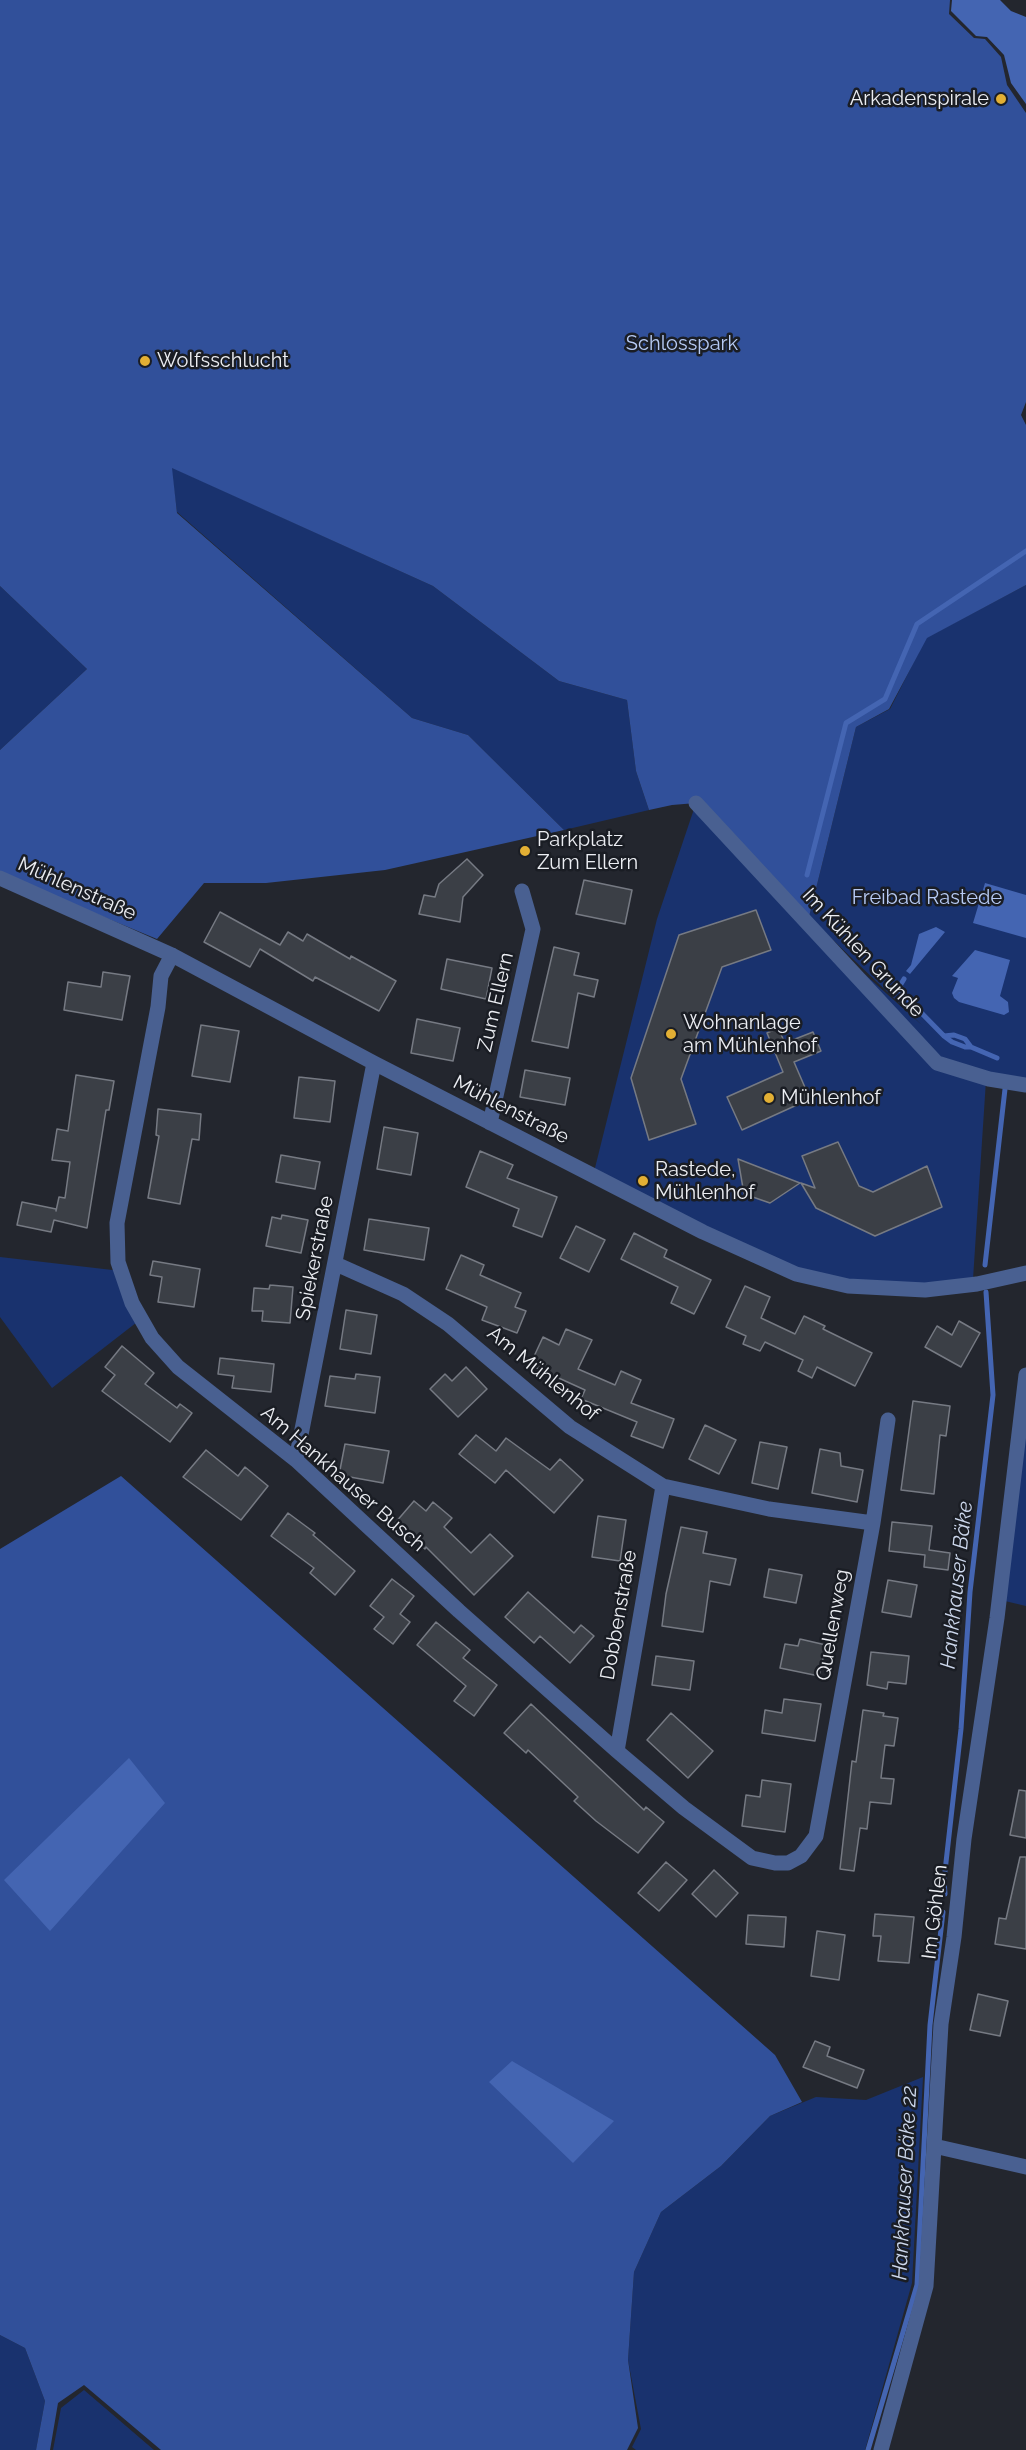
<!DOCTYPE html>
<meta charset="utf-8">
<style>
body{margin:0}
canvas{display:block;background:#23262e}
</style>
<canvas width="1026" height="2450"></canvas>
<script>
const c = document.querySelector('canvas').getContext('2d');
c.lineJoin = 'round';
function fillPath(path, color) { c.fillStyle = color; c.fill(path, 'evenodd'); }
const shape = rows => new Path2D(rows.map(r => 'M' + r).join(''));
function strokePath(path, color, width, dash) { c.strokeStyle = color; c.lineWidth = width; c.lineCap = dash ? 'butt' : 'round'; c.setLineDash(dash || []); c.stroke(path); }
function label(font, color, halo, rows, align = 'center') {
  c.font = font + ' Raleway,sans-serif'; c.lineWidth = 5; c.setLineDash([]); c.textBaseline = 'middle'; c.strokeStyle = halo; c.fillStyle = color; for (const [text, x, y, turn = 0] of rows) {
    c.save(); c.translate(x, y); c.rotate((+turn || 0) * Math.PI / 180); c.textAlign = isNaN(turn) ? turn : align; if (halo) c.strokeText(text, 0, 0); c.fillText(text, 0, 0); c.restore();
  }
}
const green = shape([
 [171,467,433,586,559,681,627,700,636,771,649,810,564,830,468,735,412,718,177,512],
 [1026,585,1026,1081,986,1080,973,1279,948,1289,796,1274,593,1176,657,919,696,803,806,922,923,1026,809,917,856,727,890,709,926,638],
 [0,586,87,669,0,750],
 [0,1257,121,1271,141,1319,52,1388,0,1317],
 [1026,1419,1026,1606,1005,1601],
 [923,2077,912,2283,865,2450,636,2450,632,2447,641,2429,628,2360,634,2272,661,2212,721,2166,770,2116,816,2097,866,2100],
 [0,2335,25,2348,45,2401,36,2450,0,2450],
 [84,2390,154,2450,53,2450,61,2408]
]);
const forest = shape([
 [0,0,950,0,949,14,974,38,985,39,1001,57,1007,85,1026,113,1026,402,1021,415,1026,425,1026,585,927,638,889,709,856,727,809,917,696,803,672,805,649,810,636,771,627,700,559,681,433,586,172,468,177,513,412,718,468,735,564,830,385,870,266,883,204,883,157,939,0,874,0,750,87,669,0,586],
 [121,1476,775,2055,802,2102,770,2116,721,2166,661,2212,634,2272,628,2360,638,2428,627,2450,161,2450,84,2385,58,2403,50,2450,36,2450,45,2401,25,2348,0,2335,0,1549]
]);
const water = shape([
 [952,0,1000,0,1011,11,1026,17,1026,104,1011,83,1004,55,987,37,976,36,951,11],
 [985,883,1026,895,1026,938,973,923],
 [936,927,945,932,910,974,906,971,911,965,919,934],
 [975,950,1010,960,1000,996,1008,1002,1009,1012,1004,1015,959,1002,954,998,952,993,958,978,952,976],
 [129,1758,165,1803,50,1931,4,1880],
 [512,2061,614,2121,573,2163,489,2082]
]);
const stream = shape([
 [807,875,846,723,885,699,917,624,1026,551],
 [904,979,898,989,944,1036,952,1042,965,1047,971,1047,997,1058],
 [944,1036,954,1035,965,1039,971,1047],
 [985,1265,1005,1089],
 [945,1894,944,1880,961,1729,970,1592,993,1395,986,1292],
 [868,2450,917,2285,930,2025,943,1912]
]);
const building = shape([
 [467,859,483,875,463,897,460,922,419,914,424,895,435,897,439,884,467,859],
 [584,880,632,890,625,924,576,914,584,880],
 [756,910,771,950,722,967,681,1079,696,1124,649,1140,631,1078,679,935,756,910],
 [220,912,280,945,288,932,303,941,307,934,350,959,351,956,396,981,379,1011,315,977,313,981,260,949,250,967,204,942,220,912],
 [554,947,579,953,574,975,598,980,594,997,578,993,568,1048,532,1041,554,947],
 [447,959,492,968,486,999,441,989,447,959],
 [103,972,130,976,122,1020,64,1010,68,982,101,987,103,972],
 [417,1019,460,1028,453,1061,411,1053,417,1019],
 [201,1025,239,1031,230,1082,192,1076,201,1025],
 [778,1028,785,1043,813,1032,821,1051,794,1062,810,1099,742,1130,727,1097,783,1072,767,1033,778,1028],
 [525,1070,570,1078,565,1105,520,1097,525,1070],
 [76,1075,114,1081,109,1110,106,1110,87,1228,54,1220,51,1232,17,1225,22,1202,56,1209,56,1211,59,1197,65,1198,70,1162,52,1160,57,1129,68,1131,76,1075],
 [299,1077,335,1081,330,1122,294,1118,299,1077],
 [158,1109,201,1114,199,1140,192,1139,180,1204,148,1198,159,1136,156,1135,158,1109],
 [384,1127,418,1133,411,1175,377,1169,384,1127],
 [838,1142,859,1186,873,1192,927,1166,942,1207,875,1236,816,1208,801,1183,815,1188,802,1156,838,1142],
 [480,1151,513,1165,507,1178,557,1197,542,1237,513,1226,519,1209,466,1187,480,1151],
 [281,1155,320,1162,315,1189,276,1182,281,1155],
 [738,1159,774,1173,800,1183,770,1203,744,1194,738,1159],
 [282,1215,308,1220,301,1253,266,1246,272,1217,281,1219,282,1215],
 [369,1219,429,1228,424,1260,364,1250,369,1219],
 [576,1226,605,1240,589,1272,560,1258,576,1226],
 [634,1233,667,1250,664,1257,711,1280,694,1314,671,1303,678,1287,621,1259,634,1233],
 [461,1255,484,1265,480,1275,521,1293,515,1307,526,1311,517,1333,482,1320,487,1307,446,1289,461,1255],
 [153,1261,200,1269,194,1307,158,1302,162,1277,150,1275,153,1261],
 [270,1285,293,1287,290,1323,262,1321,263,1311,252,1311,254,1288,269,1289,270,1285],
 [745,1286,770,1297,761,1318,795,1334,804,1316,825,1326,823,1329,872,1353,855,1386,817,1367,812,1378,798,1371,803,1360,765,1342,760,1351,743,1344,746,1336,726,1327,745,1286],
 [346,1310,377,1315,371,1354,340,1349,346,1310],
 [959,1321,980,1333,961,1367,925,1347,937,1326,952,1335,959,1321],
 [566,1329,592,1340,578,1369,615,1385,621,1371,641,1380,631,1403,674,1419,663,1448,631,1436,637,1422,581,1399,585,1390,530,1365,543,1337,559,1345,566,1329],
 [122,1346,154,1373,145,1384,177,1408,180,1404,192,1413,170,1442,102,1391,115,1375,105,1367,122,1346],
 [220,1358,274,1364,271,1392,232,1388,234,1376,218,1374,220,1358],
 [466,1367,487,1389,458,1417,430,1389,445,1374,452,1381,466,1367],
 [356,1374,380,1377,375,1413,325,1406,330,1376,355,1379,356,1374],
 [913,1401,950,1406,946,1436,940,1435,934,1494,901,1490,913,1401],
 [705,1425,736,1440,719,1474,689,1459,705,1425],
 [476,1435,496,1451,506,1438,550,1470,560,1459,583,1480,554,1513,506,1470,495,1483,459,1454,476,1435],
 [760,1442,787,1447,778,1489,752,1483,760,1442],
 [345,1444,389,1451,383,1483,339,1475,345,1444],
 [820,1449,840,1453,841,1466,863,1470,857,1502,812,1493,820,1449],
 [206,1450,238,1476,245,1467,268,1486,241,1520,183,1477,206,1450],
 [414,1501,426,1511,433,1502,452,1518,444,1527,471,1553,490,1534,513,1556,474,1595,426,1547,425,1549,395,1523,414,1501],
 [288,1513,315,1533,313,1535,355,1571,335,1595,310,1573,314,1568,271,1536,288,1513],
 [598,1516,626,1520,620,1561,592,1557,598,1516],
 [892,1522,932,1526,929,1550,950,1553,948,1570,924,1567,925,1555,889,1551,892,1522],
 [681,1527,707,1532,703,1553,736,1559,730,1585,710,1581,703,1632,662,1626,666,1594,681,1527],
 [769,1569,802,1575,796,1603,764,1597,769,1569],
 [392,1579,414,1596,400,1614,410,1622,393,1644,374,1629,384,1617,370,1606,392,1579],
 [888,1580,917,1585,911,1617,882,1612,888,1580],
 [528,1592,574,1633,581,1625,594,1636,570,1663,540,1636,534,1643,505,1617,528,1592],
 [436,1622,470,1650,463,1658,497,1685,474,1716,454,1701,466,1686,417,1645,436,1622],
 [800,1639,826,1645,819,1676,780,1668,785,1644,798,1646,800,1639],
 [871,1652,909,1656,906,1684,888,1682,887,1689,867,1685,871,1652],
 [656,1656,694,1661,690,1690,652,1685,656,1656],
 [784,1699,821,1704,815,1741,762,1733,765,1710,782,1713,784,1699],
 [531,1704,644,1810,646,1807,664,1822,638,1853,596,1821,574,1801,578,1797,528,1750,526,1753,504,1733,531,1704],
 [863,1710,884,1713,883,1716,898,1718,894,1746,885,1745,881,1778,894,1779,891,1804,870,1802,867,1829,860,1828,854,1871,840,1869,852,1761,856,1762,863,1710],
 [671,1713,713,1751,688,1778,647,1740,671,1713],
 [762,1780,791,1784,785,1832,742,1826,746,1795,760,1797,762,1780],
 [1019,1790,1026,1791,1026,1838,1010,1835,1019,1790],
 [1020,1857,1026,1857,1026,1949,995,1944,999,1918,1006,1919,1020,1857],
 [666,1862,687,1880,659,1911,638,1893,666,1862],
 [714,1870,738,1893,716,1917,692,1894,714,1870],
 [875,1914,914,1917,909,1963,878,1961,881,1936,873,1936,875,1914],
 [748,1915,786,1917,784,1947,746,1944,748,1915],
 [817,1931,845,1935,839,1980,811,1976,817,1931],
 [978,1994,1008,2001,1000,2036,970,2030,978,1994],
 [815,2041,830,2047,827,2056,864,2070,857,2088,803,2067,815,2041]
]);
const minor = shape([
 [696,803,937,1063,989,1079,1026,1085],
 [0,878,172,955,374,1063,703,1232,796,1274,848,1286,925,1290,977,1284,1026,1273],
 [172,955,161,976,158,1007,117,1223,118,1262,132,1303,152,1338,178,1367,296,1460,459,1611,617,1751,684,1808,752,1858,775,1863,788,1863,801,1856,816,1836,873,1523,888,1420],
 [490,1123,533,929,522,891],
 [336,1264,403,1294,448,1324,570,1427,663,1486,769,1509,873,1523],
 [296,1460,374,1063],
 [617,1751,663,1486],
 [934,2146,1026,2167],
 [881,2450,926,2286,941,2024,954,1937,964,1839,997,1618,1026,1375]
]);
const markers = [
 [1001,99,6,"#e2af34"],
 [145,361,6,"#e2af34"],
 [525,851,6,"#e2af34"],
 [671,1034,6,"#e2af34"],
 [769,1098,6,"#e2af34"],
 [643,1181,6,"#e2af34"]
];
const poiNames = [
 ["Arkadenspirale",989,99,"right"],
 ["Wolfsschlucht",157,361],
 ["Parkplatz",537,840],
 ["Zum Ellern",537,863],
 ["Wohnanlage",683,1023],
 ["am Mühlenhof",683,1046],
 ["Mühlenhof",781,1098],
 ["Rastede,",655,1170],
 ["Mühlenhof",655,1193]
];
const parkNames = [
 ["Schlosspark",682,344],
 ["Freibad Rastede",927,898]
];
const streetNames = [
 ["Mühlenstraße",77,889,24],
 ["Im Kühlen Grunde",863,953,47],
 ["Zum Ellern",496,1002,-77],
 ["Mühlenstraße",511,1110,27],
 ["Spiekerstraße",315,1258,-79],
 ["Am Mühlenhof",543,1374,39],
 ["Am Hankhauser Busch",343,1479,41],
 ["Dobbenstraße",619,1615,-80],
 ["Quellenweg",833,1625,-80],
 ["Im Göhlen",935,1912,-83]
];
const waterNames = [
 ["Hankhauser Bäke",957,1585,-84],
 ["Hankhauser Bäke 22",905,2183,-87]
];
fillPath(green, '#19326e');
fillPath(forest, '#31509a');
fillPath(water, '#4465b2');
strokePath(stream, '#4465b2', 5);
fillPath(building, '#3b3f46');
strokePath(building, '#767a83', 1.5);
strokePath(minor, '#496091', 15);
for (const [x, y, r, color] of markers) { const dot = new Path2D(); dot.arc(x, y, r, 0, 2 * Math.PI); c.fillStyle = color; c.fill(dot); strokePath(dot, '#1a1d24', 2); }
label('20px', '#eceef3', '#1a1d24', poiNames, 'left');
label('20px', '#b7cbf5', '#1a1d24', parkNames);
label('20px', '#eceef3', '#1a1d24', streetNames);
label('italic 21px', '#ccd7ec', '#1a1d24', waterNames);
</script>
